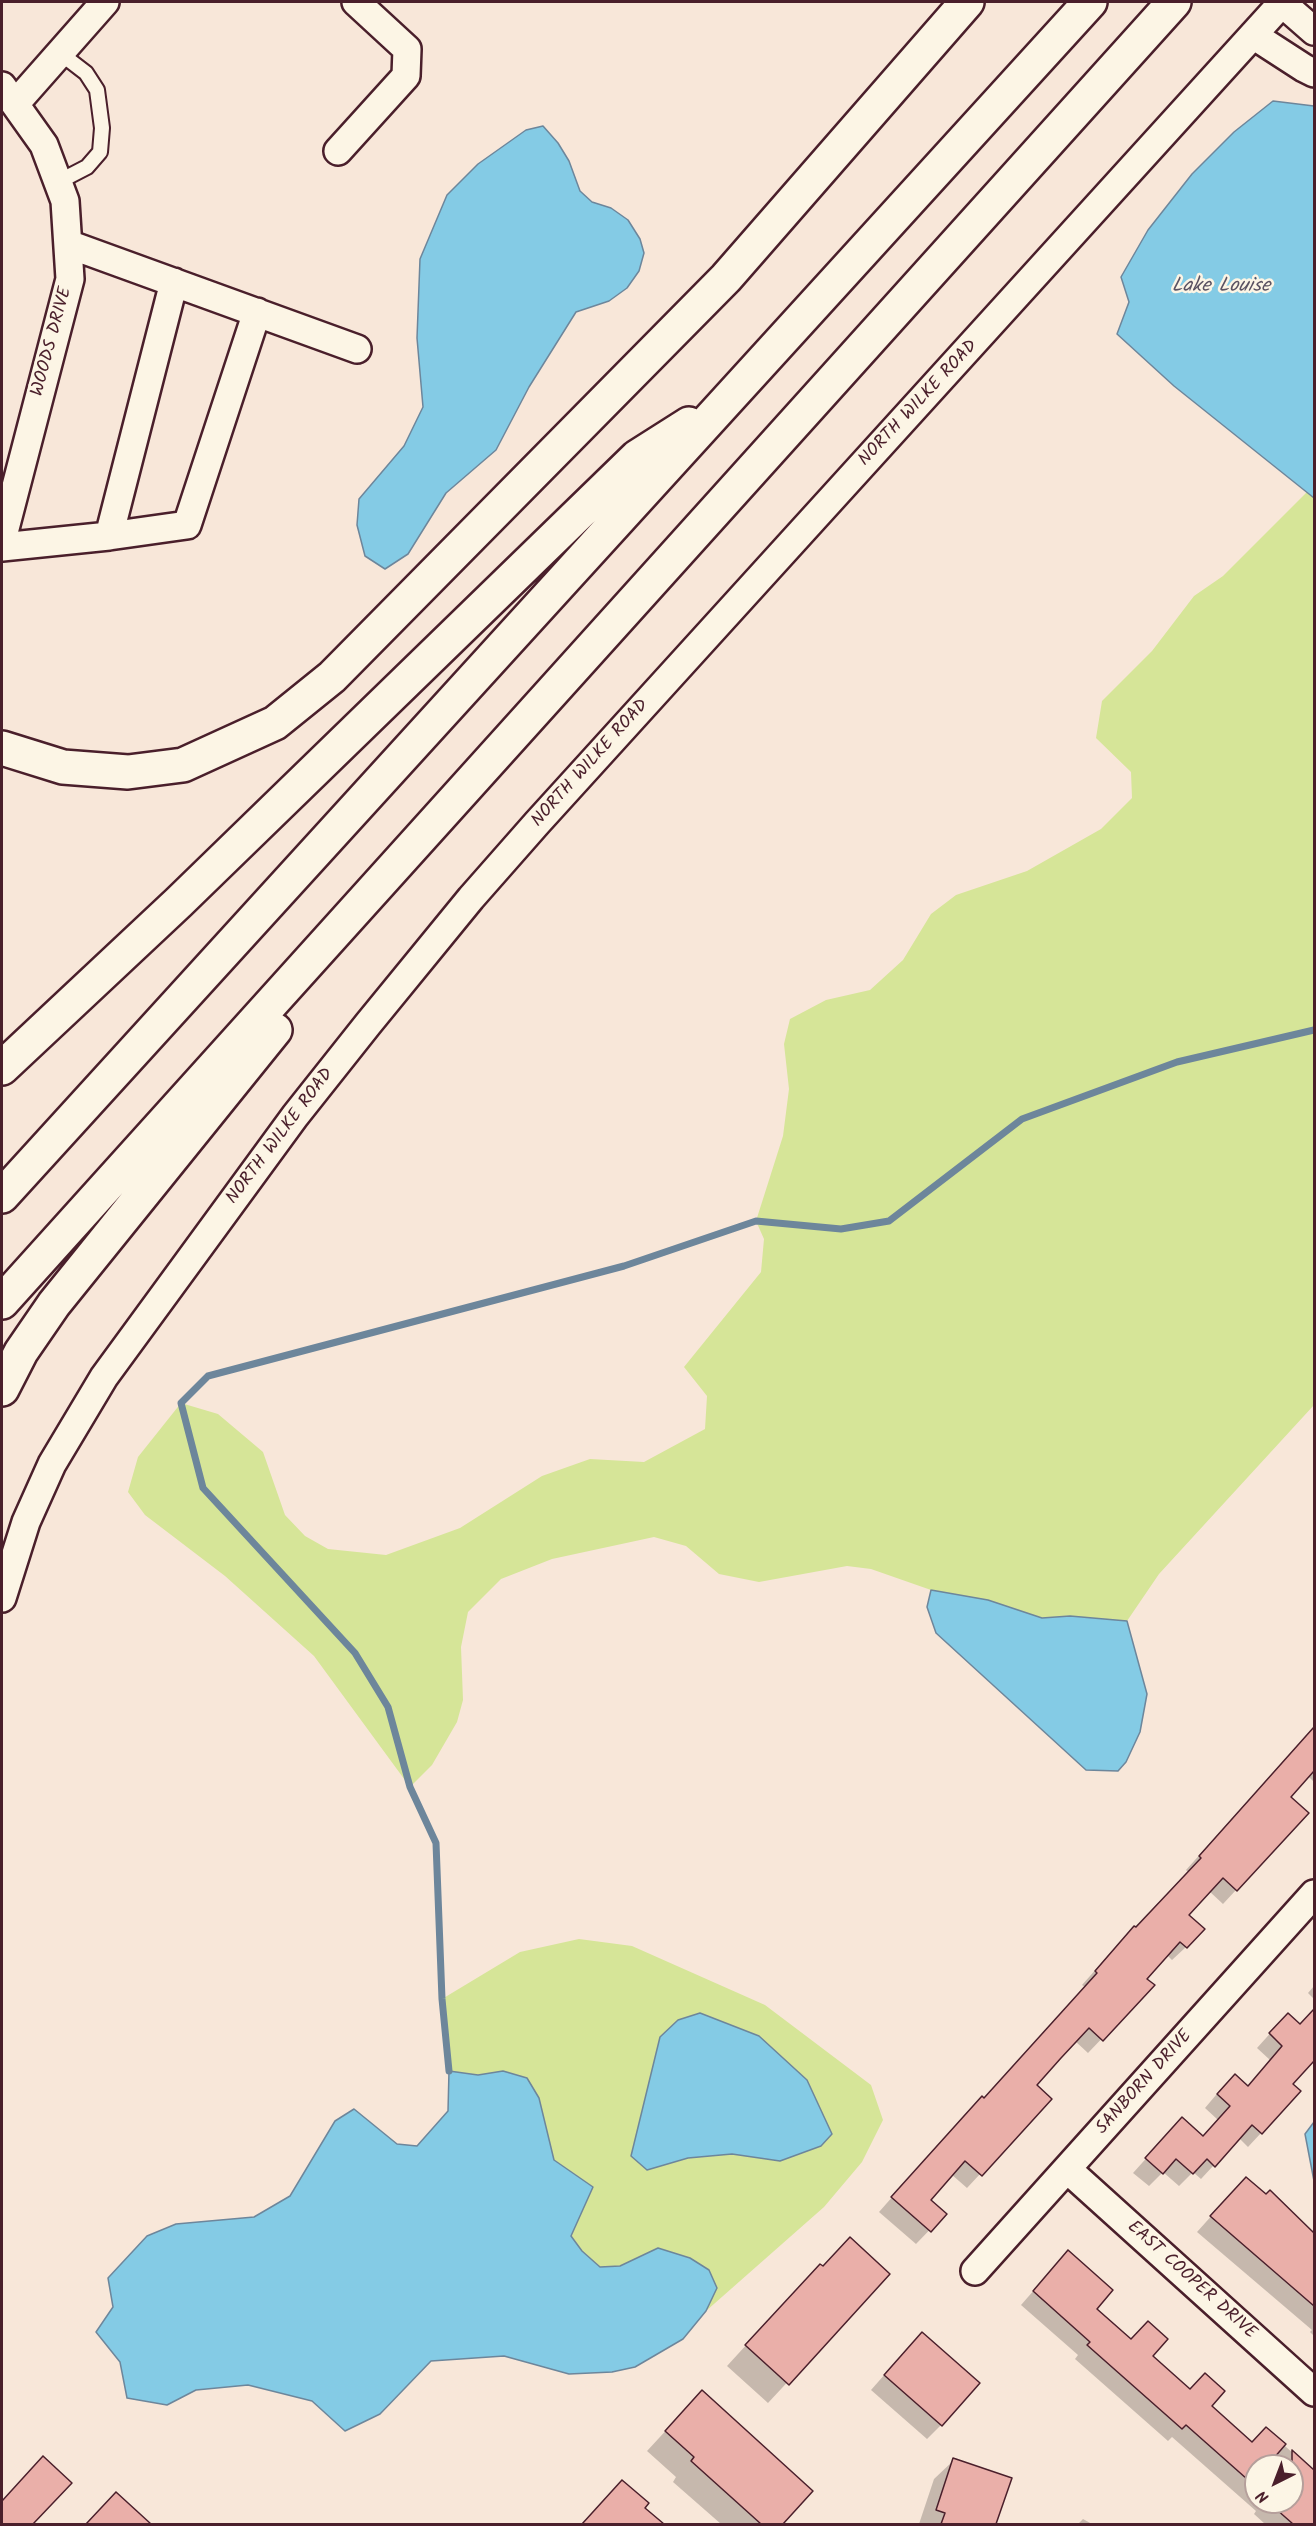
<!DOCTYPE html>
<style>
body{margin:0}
#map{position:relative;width:1316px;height:2526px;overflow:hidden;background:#f8e7d9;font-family:Kalam,sans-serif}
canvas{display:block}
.frame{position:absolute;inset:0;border:3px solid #4a1f2b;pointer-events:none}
.north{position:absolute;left:1244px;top:2454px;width:60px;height:60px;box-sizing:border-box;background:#fcf5e5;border:2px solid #b59f9b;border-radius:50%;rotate:222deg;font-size:16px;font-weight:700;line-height:24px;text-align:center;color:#4a1f2b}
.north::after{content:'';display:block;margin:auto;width:21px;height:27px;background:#4a1f2b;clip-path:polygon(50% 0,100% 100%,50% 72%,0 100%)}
</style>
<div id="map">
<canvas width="1316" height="2526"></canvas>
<div class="frame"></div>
<div class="north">N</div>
</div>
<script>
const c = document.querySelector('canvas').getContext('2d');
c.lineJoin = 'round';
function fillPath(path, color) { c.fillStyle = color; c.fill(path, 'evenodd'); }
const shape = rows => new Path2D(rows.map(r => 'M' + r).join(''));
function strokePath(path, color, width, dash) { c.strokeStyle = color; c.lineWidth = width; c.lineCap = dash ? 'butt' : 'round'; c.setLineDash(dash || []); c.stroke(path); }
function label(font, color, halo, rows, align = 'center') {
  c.font = font + ' Kalam,sans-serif'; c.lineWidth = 5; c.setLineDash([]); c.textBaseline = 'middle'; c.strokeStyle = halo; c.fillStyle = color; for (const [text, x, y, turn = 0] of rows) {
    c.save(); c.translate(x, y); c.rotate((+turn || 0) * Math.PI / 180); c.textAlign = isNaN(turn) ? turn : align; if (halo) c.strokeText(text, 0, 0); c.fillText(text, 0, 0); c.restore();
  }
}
const green = shape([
 [1307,492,1314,498,1314,1405,1159,1574,1127,1621,1070,1616,1042,1618,988,1600,931,1590,871,1569,847,1566,759,1582,719,1574,686,1546,654,1537,552,1559,501,1579,468,1612,461,1647,463,1700,457,1722,432,1765,410,1787,314,1656,225,1576,145,1515,128,1492,138,1457,181,1403,218,1414,263,1452,285,1515,305,1536,328,1549,386,1555,460,1528,542,1476,590,1459,644,1462,705,1429,707,1396,684,1367,761,1272,764,1239,756,1221,783,1136,789,1089,784,1044,790,1019,826,1000,870,990,903,960,931,914,956,895,1027,871,1101,829,1132,798,1131,772,1096,738,1102,701,1152,651,1194,596,1223,576],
 [579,1939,632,1946,765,2005,871,2085,883,2120,862,2162,824,2207,706,2311,717,2288,658,2248,620,2266,600,2267,582,2251,571,2236,593,2187,554,2160,539,2098,503,2071,478,2075,449,2071,442,1999,520,1952],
 [807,2080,832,2135,780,2161,732,2154,688,2158,646,2170]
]);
const water = shape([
 [1273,101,1314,106,1314,498,1174,386,1117,334,1129,302,1121,277,1148,230,1192,174,1234,132,1273,101],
 [543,126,558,143,569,161,580,191,592,202,611,208,628,220,640,239,644,253,639,271,627,288,609,301,576,312,529,387,496,450,446,493,408,554,385,569,365,556,357,525,359,499,404,446,423,407,417,338,420,259,447,195,478,164,526,130,543,126],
 [931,1590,988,1600,1042,1618,1070,1616,1127,1621,1147,1694,1140,1732,1126,1762,1118,1771,1086,1770,936,1633,927,1607,931,1590],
 [700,2013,759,2036,807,2080,832,2134,821,2146,780,2161,732,2154,688,2158,647,2170,631,2156,660,2037,678,2020,700,2013],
 [449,2071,478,2075,503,2071,527,2078,539,2098,554,2160,593,2187,571,2236,582,2251,600,2267,620,2266,658,2248,690,2258,709,2270,717,2288,706,2311,683,2339,635,2367,612,2372,569,2374,504,2356,431,2361,380,2414,345,2431,312,2401,248,2385,196,2390,167,2405,127,2398,120,2362,96,2332,113,2307,108,2278,147,2236,176,2224,254,2217,290,2196,335,2121,354,2109,397,2144,417,2146,448,2111,449,2071],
 [1314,2122,1314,2181,1305,2134,1314,2122]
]);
const shadow = shape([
 [1314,1727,1314,1782,1308,1776,1289,1798,1236,1890,1223,1904,1209,1891,1187,1915,1186,1947,1172,1960,1167,1955,1145,1979,1153,1985,1088,2053,1075,2041,1035,2086,1050,2099,967,2188,951,2174,929,2200,945,2214,916,2244,879,2212,968,2111,984,2100,1085,1987,1082,1985,1121,1941,1188,1872,1186,1870],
 [1314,1986,1314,1999,1308,1993],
 [1314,2010,1314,2059,1291,2084,1261,2133,1248,2147,1239,2138,1201,2179,1193,2172,1179,2186,1163,2172,1149,2186,1133,2173,1169,2133,1202,2137,1218,2120,1205,2108,1221,2089,1247,2087,1270,2060,1257,2048,1275,2028,1300,2026],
 [1270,2192,1314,2234,1314,2336,1310,2332,1312,2330,1197,2232,1232,2193,1266,2196],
 [1056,2265,1095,2309,1251,2444,1266,2429,1314,2472,1314,2524,1265,2524,1254,2514,1256,2511,1172,2437,1168,2441,1075,2359,1078,2355,1021,2305],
 [1256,2466,1292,2466,1292,2502,1256,2502],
 [822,2267,888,2274,768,2403,727,2366,801,2285],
 [908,2348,941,2425,927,2439,871,2390],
 [683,2412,811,2492,781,2524,721,2524,673,2482,676,2477,647,2451],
 [954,2460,1010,2479,995,2524,919,2524,934,2479],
 [29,2472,70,2483,31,2524,2,2524,2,2502],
 [608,2496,643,2508,661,2524,583,2524],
 [101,2509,143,2519,138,2524,87,2524],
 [1083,2519,1092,2524,1078,2524]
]);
const stream = shape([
 [449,2071,442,1999,436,1843,410,1787,388,1707,355,1653,203,1488,181,1403,208,1376,624,1266,756,1221,841,1229,889,1221,1022,1119,1177,1062,1314,1030]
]);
const building = shape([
 [1314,1727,1314,1771,1291,1797,1309,1813,1237,1891,1223,1878,1189,1915,1205,1929,1187,1948,1180,1942,1147,1979,1155,1985,1103,2041,1089,2028,1061,2058,1037,2085,1052,2099,982,2176,965,2161,931,2200,947,2214,931,2232,891,2197,982,2096,984,2098,1097,1973,1095,1971,1134,1926,1136,1927,1201,1858,1199,1856,1314,1727],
 [1314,2009,1314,2061,1293,2084,1301,2091,1262,2134,1252,2125,1215,2167,1207,2159,1193,2174,1176,2159,1163,2174,1145,2158,1182,2117,1203,2136,1230,2106,1217,2094,1235,2074,1248,2086,1282,2046,1269,2033,1288,2013,1300,2024,1314,2009],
 [1246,2177,1266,2194,1270,2190,1314,2233,1314,2306,1210,2216,1246,2177],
 [850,2237,890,2274,789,2385,745,2345,820,2264,823,2266,850,2237],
 [1068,2250,1113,2290,1097,2309,1131,2339,1148,2321,1168,2339,1153,2356,1190,2389,1205,2373,1225,2391,1212,2406,1252,2442,1266,2427,1286,2444,1267,2466,1256,2466,1256,2487,1186,2425,1182,2429,1087,2345,1090,2342,1033,2291,1068,2250],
 [922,2332,980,2383,942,2426,884,2375,922,2332],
 [702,2390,813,2491,783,2524,761,2524,691,2461,694,2457,665,2431,702,2390],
 [1292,2450,1314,2470,1314,2524,1293,2524,1268,2502,1292,2502,1292,2450],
 [43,2456,72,2483,33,2524,2,2524,2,2501,43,2456],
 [953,2458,1012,2478,996,2524,941,2524,945,2513,936,2510,953,2458],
 [622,2480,649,2503,645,2508,664,2524,582,2524,622,2480],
 [116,2492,151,2524,86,2524,116,2492]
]);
const service = shape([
 [58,182,87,167,100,152,102,128,97,90,86,73,60,53]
]);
const minor = shape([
 [1282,3,1314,31],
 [1253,35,1304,68,1314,73],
 [2,86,44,145,65,201,70,279,2,540],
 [15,104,105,2],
 [338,151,406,76,407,49,356,2],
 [68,244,357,349],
 [174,282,109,536,187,525,257,312],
 [2,547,109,536],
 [2,1598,26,1522,52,1464,104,1377,295,1116,368,1024,471,898,537,823,1283,2],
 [1067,2169,1314,2392],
 [975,2271,1314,1894]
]);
const tertiary = shape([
 [2,748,63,767,128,772,183,765,275,723,332,677,726,278,967,2]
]);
const motorway = shape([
 [2,1068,179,902,637,457,689,424],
 [2,1196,1090,2],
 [2,1302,1174,2],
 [2,1389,21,1352,54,1304,275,1030]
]);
const streetNames = [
 ["WOODS DRIVE",53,342,-75],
 ["NORTH WILKE ROAD",919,404,-47],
 ["NORTH WILKE ROAD",591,764,-48],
 ["NORTH WILKE ROAD",281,1137,-53],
 ["SANBORN DRIVE",1145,2083,-48],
 ["EAST COOPER DRIVE",1191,2281,42]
];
const waterNames = [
 ["Lake Louise",1221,288]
];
fillPath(green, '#d6e598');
fillPath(water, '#84cbe5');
strokePath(water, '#6d869b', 1.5);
fillPath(shadow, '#0003');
strokePath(stream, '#6d869b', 7);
fillPath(building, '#eaafa9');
strokePath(building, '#4a1f2b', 1.5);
strokePath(service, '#4a1f2b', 18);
strokePath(minor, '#4a1f2b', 32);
strokePath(tertiary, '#4a1f2b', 38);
strokePath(motorway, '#4a1f2b', 38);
strokePath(service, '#fcf5e5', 14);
strokePath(minor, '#fcf5e5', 27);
strokePath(tertiary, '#fcf5e5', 33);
strokePath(motorway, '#fcf5e5', 33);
label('18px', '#4a1f2b', '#fcf5e5', streetNames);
label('italic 20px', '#5b5363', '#fcf5e5', waterNames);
</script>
